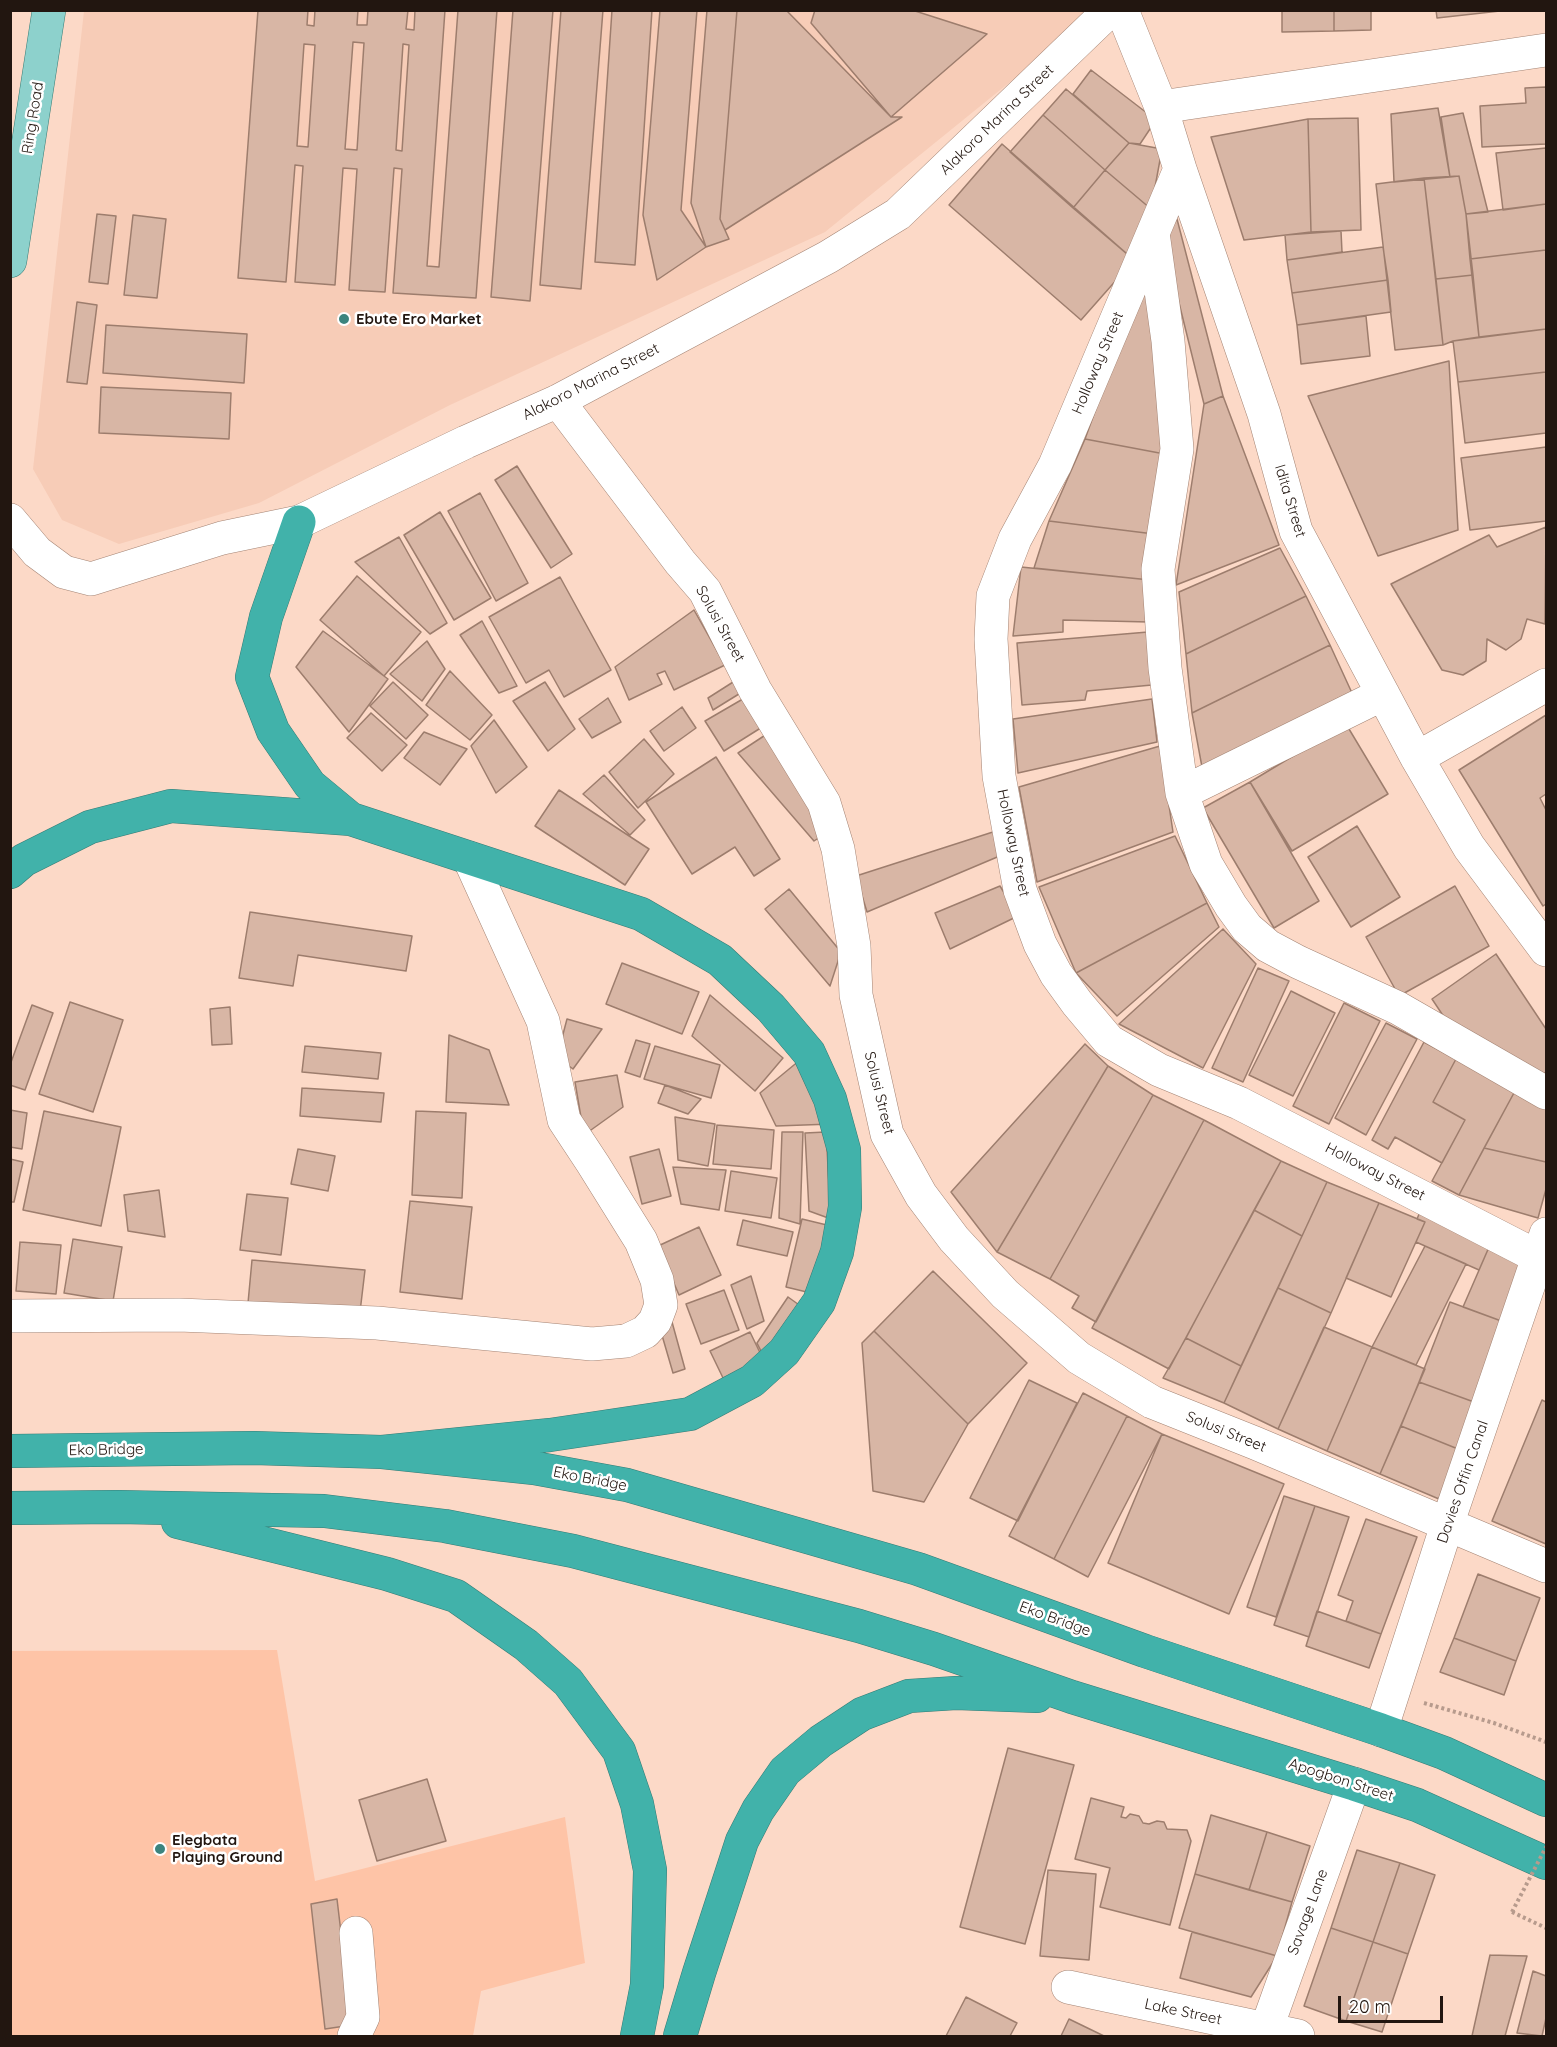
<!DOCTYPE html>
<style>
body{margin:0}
#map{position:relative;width:1557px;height:2047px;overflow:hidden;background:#fcd9c7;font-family:Quicksand,sans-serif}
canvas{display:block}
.frame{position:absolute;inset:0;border:12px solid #221610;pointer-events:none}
.scale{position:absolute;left:1338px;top:1996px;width:105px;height:27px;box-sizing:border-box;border:3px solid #221610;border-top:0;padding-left:8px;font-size:18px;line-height:21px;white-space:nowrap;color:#221610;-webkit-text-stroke:4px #fff;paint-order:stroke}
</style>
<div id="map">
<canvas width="1557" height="2047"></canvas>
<div class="frame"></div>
<div class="scale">20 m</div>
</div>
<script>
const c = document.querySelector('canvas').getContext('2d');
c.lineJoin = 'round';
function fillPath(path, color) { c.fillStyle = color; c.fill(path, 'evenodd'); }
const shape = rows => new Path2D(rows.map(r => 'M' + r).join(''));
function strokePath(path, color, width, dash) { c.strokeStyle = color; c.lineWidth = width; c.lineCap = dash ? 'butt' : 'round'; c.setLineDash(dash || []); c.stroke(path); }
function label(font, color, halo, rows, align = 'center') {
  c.font = font + ' Quicksand,sans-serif'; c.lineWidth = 5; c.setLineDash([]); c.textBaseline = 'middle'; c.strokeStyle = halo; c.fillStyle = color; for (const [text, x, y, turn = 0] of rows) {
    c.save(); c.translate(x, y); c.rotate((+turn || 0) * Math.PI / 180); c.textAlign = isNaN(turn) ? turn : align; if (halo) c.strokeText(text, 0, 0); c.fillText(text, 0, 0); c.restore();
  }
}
const built = shape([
 [84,11,1094,11,1095,13,825,232,450,405,259,503,119,544,62,520,33,469]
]);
const green = shape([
 [277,1650,315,1881,565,1817,585,1963,481,1991,473,2036,11,2036,10,1651]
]);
const building = shape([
 [258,10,308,10,307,25,314,26,315,10,358,10,357,25,367,25,368,10,408,10,406,29,414,30,415,10,445,10,427,266,439,267,458,10,497,10,476,298,393,293,402,169,394,168,385,292,349,290,357,169,343,168,335,285,295,282,303,166,295,165,286,282,238,278,258,10],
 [353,42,364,43,357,150,345,149,353,42],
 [304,44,315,45,308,147,297,146,304,44],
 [403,44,409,45,402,151,396,150,403,44],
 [513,10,553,10,530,301,491,297,513,10],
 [561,10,603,10,581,289,540,285,561,10],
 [612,10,652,10,635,265,595,262,612,10],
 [660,10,697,10,681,210,706,247,657,280,643,215,660,10],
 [707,10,737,10,720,219,729,239,706,247,691,203,707,10],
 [737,10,786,10,891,117,902,117,725,230,720,219,737,10],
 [815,10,912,10,987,34,891,117,811,23,815,10],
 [1282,10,1334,10,1334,31,1282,32,1282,10],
 [1334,10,1371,10,1371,30,1334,31,1334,10],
 [1436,10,1499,10,1500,11,1437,18,1436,10],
 [1091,70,1156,120,1140,144,1129,143,1073,94,1091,70],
 [1546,87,1546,144,1482,147,1480,106,1526,103,1525,88,1546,87],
 [1066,89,1129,143,1105,170,1043,115,1066,89],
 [1438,108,1450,177,1394,182,1391,114,1438,108],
 [1463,113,1488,212,1466,214,1459,176,1450,177,1441,117,1463,113],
 [1043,115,1105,170,1073,208,1010,152,1043,115],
 [1358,118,1361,230,1311,232,1308,119,1358,118],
 [1308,119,1311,232,1244,240,1211,137,1308,119],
 [1129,143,1162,149,1151,209,1105,170,1129,143],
 [1002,144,1134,260,1081,320,949,205,1002,144],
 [1546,148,1546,204,1503,210,1496,153,1546,148],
 [1105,170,1151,209,1134,260,1073,208,1105,170],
 [1459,176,1466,214,1473,275,1436,279,1424,178,1459,176],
 [1424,178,1443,345,1395,350,1376,184,1424,178],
 [1546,204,1546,250,1470,259,1466,214,1546,204],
 [97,214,116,216,108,284,89,282,97,214],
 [133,215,166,219,157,298,124,295,133,215],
 [1177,219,1223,396,1204,404,1163,238,1177,219],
 [1341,231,1342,252,1287,260,1285,235,1341,231],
 [1383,247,1388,280,1292,293,1287,260,1383,247],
 [1546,250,1546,329,1479,337,1470,259,1546,250],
 [1473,275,1479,337,1453,341,1443,345,1436,279,1473,275],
 [1388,280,1391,312,1297,325,1292,293,1388,280],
 [1140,287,1158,290,1170,455,1085,439,1140,287],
 [77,302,97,305,87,384,67,382,77,302],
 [1366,316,1370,356,1301,364,1297,325,1366,316],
 [106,325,247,334,244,383,103,373,106,325],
 [1546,329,1546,372,1458,382,1453,341,1546,329],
 [1449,361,1458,530,1378,556,1308,396,1449,361],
 [1546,372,1546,433,1465,443,1458,382,1546,372],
 [101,387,231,393,229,439,99,433,101,387],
 [1223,396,1279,545,1176,585,1204,404,1223,396],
 [1085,439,1170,455,1154,534,1049,521,1085,439],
 [1546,447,1546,521,1470,530,1461,458,1546,447],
 [517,466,572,554,551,568,495,480,517,466],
 [480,493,528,583,496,601,448,511,480,493],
 [440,512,491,598,454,620,404,535,440,512],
 [1049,521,1154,534,1150,580,1034,568,1049,521],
 [1546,527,1545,624,1527,619,1521,639,1506,650,1487,639,1486,661,1463,675,1442,670,1391,584,1489,535,1497,547,1546,527],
 [399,537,447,623,430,634,355,562,399,537],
 [1280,548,1306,596,1186,654,1179,592,1280,548],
 [1021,567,1150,580,1149,622,1063,620,1063,632,1013,636,1021,567],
 [357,576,421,632,384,676,320,620,357,576],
 [560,577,611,670,564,697,549,670,526,683,489,617,560,577],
 [1306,596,1330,645,1192,713,1186,654,1306,596],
 [694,610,725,665,674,690,665,671,657,674,662,684,629,700,615,667,694,610],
 [482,621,517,686,499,693,460,635,482,621],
 [323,631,388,679,349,732,296,667,323,631],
 [1148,632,1152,685,1087,691,1085,700,1022,705,1017,643,1148,632],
 [427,641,445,669,422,701,390,674,427,641],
 [1330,645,1352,693,1202,767,1192,713,1330,645],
 [450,671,492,715,470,740,426,705,450,671],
 [741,677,747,689,713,710,708,698,741,677],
 [393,682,428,715,406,739,370,706,393,682],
 [545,682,575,729,548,751,513,701,545,682],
 [748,696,767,724,724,751,705,721,748,696],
 [608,698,621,722,592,738,579,719,608,698],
 [1152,699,1157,742,1018,773,1013,719,1152,699],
 [682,707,696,728,664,751,650,731,682,707],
 [371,713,407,745,382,771,347,738,371,713],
 [1546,715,1546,794,1540,798,1546,810,1546,904,1543,906,1459,770,1546,715],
 [494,720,527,767,496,793,471,746,494,720],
 [1346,724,1388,794,1292,851,1250,782,1346,724],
 [773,730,829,831,814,841,738,753,773,730],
 [424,732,467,749,440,785,404,758,424,732],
 [644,739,674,774,638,808,609,772,644,739],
 [1160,746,1173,832,1037,882,1019,787,1160,746],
 [716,757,780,859,754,876,735,847,692,874,646,802,716,757],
 [604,775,645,820,630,835,583,794,604,775],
 [1250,782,1319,901,1274,928,1203,808,1250,782],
 [559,790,649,849,625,885,535,826,559,790],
 [1357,826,1400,897,1351,927,1308,857,1357,826],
 [996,831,1002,855,867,912,856,876,996,831],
 [1175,836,1207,903,1076,973,1039,887,1175,836],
 [1000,886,1018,916,950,949,935,913,1000,886],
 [1455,886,1489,946,1399,996,1366,937,1455,886],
 [789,889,841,952,830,986,765,909,789,889],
 [1207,903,1219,927,1117,1016,1076,973,1207,903],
 [250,912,412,936,406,971,298,955,293,986,239,978,250,912],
 [1223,929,1256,964,1203,1068,1119,1024,1223,929],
 [1496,954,1546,1029,1546,1072,1544,1074,1446,1020,1432,999,1496,954],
 [622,963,699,992,682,1034,606,1004,622,963],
 [1258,968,1289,981,1243,1082,1212,1068,1258,968],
 [1291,991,1335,1013,1293,1096,1249,1075,1291,991],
 [710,995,783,1058,755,1091,692,1036,710,995],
 [70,1002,123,1020,93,1112,39,1094,70,1002],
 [1344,1003,1380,1021,1329,1124,1293,1106,1344,1003],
 [32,1005,53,1013,25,1090,10,1085,10,1065,32,1005],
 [230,1007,232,1044,212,1045,210,1009,230,1007],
 [567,1019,602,1029,573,1069,557,1057,567,1019],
 [1386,1023,1417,1039,1366,1135,1335,1118,1386,1023],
 [449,1035,489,1050,509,1105,446,1102,449,1035],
 [636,1040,650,1044,640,1077,625,1072,636,1040],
 [1424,1042,1456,1059,1433,1102,1465,1120,1442,1163,1395,1137,1388,1149,1372,1140,1424,1042],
 [1085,1044,1108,1066,997,1252,951,1192,1085,1044],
 [305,1046,381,1053,378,1079,302,1072,305,1046],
 [655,1046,720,1065,711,1098,644,1079,655,1046],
 [1456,1059,1515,1091,1459,1195,1432,1181,1465,1120,1433,1102,1456,1059],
 [800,1060,832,1124,776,1126,760,1093,800,1060],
 [1108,1066,1153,1095,1050,1279,997,1252,1108,1066],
 [617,1075,623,1107,584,1135,575,1082,617,1075],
 [665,1085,701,1099,688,1114,658,1103,665,1085],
 [302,1088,384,1093,381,1122,300,1116,302,1088],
 [1515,1091,1546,1107,1546,1162,1484,1148,1515,1091],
 [1153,1095,1204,1120,1096,1322,1072,1308,1079,1296,1050,1279,1153,1095],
 [10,1110,27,1113,22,1149,10,1147,10,1110],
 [44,1111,121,1127,101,1226,23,1210,44,1111],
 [416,1111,466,1113,462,1198,412,1195,416,1111],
 [675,1117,715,1124,708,1166,678,1160,675,1117],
 [1204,1120,1281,1161,1169,1369,1092,1328,1204,1120],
 [717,1125,774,1130,771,1169,713,1164,717,1125],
 [782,1132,803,1132,800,1224,779,1218,782,1132],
 [826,1132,831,1219,809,1211,805,1133,826,1132],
 [1484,1148,1546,1162,1546,1189,1538,1218,1459,1195,1484,1148],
 [298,1149,335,1156,328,1191,291,1184,298,1149],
 [659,1149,671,1196,642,1204,630,1157,659,1149],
 [10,1159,23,1162,14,1202,10,1202,10,1159],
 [1281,1161,1327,1182,1302,1236,1254,1210,1281,1161],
 [673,1167,726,1170,719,1210,681,1204,673,1167],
 [731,1171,777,1178,771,1218,725,1211,731,1171],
 [1327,1182,1379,1203,1331,1313,1278,1288,1327,1182],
 [159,1190,165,1237,128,1231,124,1195,159,1190],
 [247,1194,288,1198,281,1255,240,1250,247,1194],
 [410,1201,472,1207,462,1299,400,1292,410,1201],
 [1379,1203,1425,1222,1391,1297,1346,1278,1379,1203],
 [1422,1207,1493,1238,1479,1270,1416,1242,1425,1222,1417,1219,1422,1207],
 [1254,1210,1302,1236,1241,1366,1186,1338,1254,1210],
 [802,1219,831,1226,815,1294,786,1287,802,1219],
 [743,1220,793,1232,787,1256,737,1245,743,1220],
 [699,1227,721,1275,679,1295,658,1246,699,1227],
 [1493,1238,1528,1259,1504,1322,1463,1307,1493,1238],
 [73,1239,122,1247,113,1301,64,1293,73,1239],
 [20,1242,61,1245,56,1294,16,1291,20,1242],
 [1425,1246,1466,1264,1416,1365,1372,1347,1425,1246],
 [252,1260,365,1270,360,1312,248,1303,252,1260],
 [933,1271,1027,1363,968,1424,874,1331,933,1271],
 [751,1276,764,1321,747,1329,731,1285,751,1276],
 [1278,1288,1331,1313,1278,1429,1224,1403,1278,1288],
 [724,1290,739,1330,701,1344,686,1304,724,1290],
 [788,1297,802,1307,766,1361,757,1343,788,1297],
 [1450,1302,1504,1322,1474,1402,1419,1382,1450,1302],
 [672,1322,685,1369,673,1373,659,1325,672,1322],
 [1324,1327,1372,1347,1327,1451,1278,1429,1324,1327],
 [874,1331,968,1424,924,1502,873,1491,862,1343,874,1331],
 [750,1332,764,1361,724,1380,710,1351,750,1332],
 [1186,1338,1241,1366,1224,1403,1163,1378,1186,1338],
 [1372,1347,1425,1369,1380,1474,1327,1451,1372,1347],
 [1029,1380,1077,1403,1018,1521,970,1498,1029,1380],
 [1419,1382,1474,1402,1458,1449,1401,1426,1419,1382],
 [1083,1393,1127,1416,1054,1559,1009,1536,1083,1393],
 [1542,1400,1546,1402,1546,1544,1492,1521,1542,1400],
 [1127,1416,1162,1434,1088,1577,1054,1559,1127,1416],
 [1401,1426,1458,1449,1439,1499,1380,1474,1401,1426],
 [1162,1434,1284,1484,1229,1614,1108,1563,1162,1434],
 [1284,1496,1315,1506,1276,1617,1247,1607,1284,1496],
 [1315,1506,1349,1517,1309,1637,1274,1625,1315,1506],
 [1366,1519,1417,1537,1381,1634,1346,1621,1353,1601,1338,1595,1366,1519],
 [1478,1574,1540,1598,1516,1661,1454,1638,1478,1574],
 [1317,1611,1381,1634,1369,1668,1306,1646,1317,1611],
 [1454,1638,1516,1661,1504,1695,1440,1672,1454,1638],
 [1008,1748,1074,1765,1025,1944,960,1927,1008,1748],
 [427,1779,446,1841,377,1861,359,1800,427,1779],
 [1091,1798,1124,1807,1121,1817,1126,1818,1130,1814,1139,1816,1143,1823,1149,1824,1157,1821,1164,1822,1167,1829,1187,1830,1191,1841,1170,1925,1100,1907,1110,1868,1075,1859,1091,1798],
 [1211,1815,1267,1832,1249,1890,1195,1874,1211,1815],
 [1267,1832,1310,1846,1292,1902,1249,1890,1267,1832],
 [1357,1850,1400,1863,1373,1942,1331,1928,1357,1850],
 [1400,1863,1435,1875,1408,1954,1373,1942,1400,1863],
 [1048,1870,1096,1874,1089,1960,1040,1956,1048,1870],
 [1195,1874,1292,1902,1277,1956,1179,1928,1195,1874],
 [337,1899,352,2025,325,2029,311,1904,337,1899],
 [1331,1928,1373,1942,1346,2021,1304,2006,1331,1928],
 [1192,1932,1277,1956,1251,1997,1180,1978,1192,1932],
 [1373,1942,1408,1954,1382,2032,1346,2021,1373,1942],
 [1490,1955,1527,1956,1505,2036,1472,2036,1490,1955],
 [1533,1971,1546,1976,1546,2018,1542,2036,1517,2033,1533,1971],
 [966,1997,1017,2023,1010,2036,946,2036,966,1997],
 [1069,2019,1104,2036,1061,2036,1069,2019]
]);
const path = shape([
 [1424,1703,1494,1723,1546,1742],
 [1512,1912,1546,1928]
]);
const minor = shape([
 [1122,10,1161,107,1180,169,1264,414,1296,531,1417,758,1469,847,1546,950],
 [1161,107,1546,50],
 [1180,169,1055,465,1015,539,993,596,991,639,999,776,1020,890,1040,944,1056,974,1077,1003,1109,1041,1159,1070,1239,1103,1546,1261],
 [1153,233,1168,341,1177,449,1158,569,1165,668,1182,793,1206,864,1231,906,1247,928,1268,946,1298,962,1398,1008,1546,1093],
 [558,401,680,562,705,591,755,690,824,803,838,849,854,946,856,995,887,1134,921,1195,954,1239,1005,1294,1079,1358,1152,1402,1255,1443,1546,1566],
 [10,520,37,552,64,572,91,579,222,538,299,522,466,442,558,401,828,257,898,214,1110,10],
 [1417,758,1546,685],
 [1182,793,1383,694],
 [10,1316,179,1315,377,1323,592,1344,626,1341,645,1332,655,1321,661,1305,657,1280,641,1241,593,1164,564,1120,543,1021,469,858],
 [1381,1730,1447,1525,1546,1234],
 [1068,1987,1298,2036],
 [354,2036,363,2017,356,1933],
 [1258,2036,1266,2030,1354,1784]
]);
const major = shape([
 [10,261,49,10]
]);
const highway = shape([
 [299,522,266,617,252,677,273,731,310,785,351,819],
 [10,872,24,860,90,827,171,806,351,819,641,914,720,960,771,1008,809,1053,830,1099,844,1150,845,1207,837,1252,819,1302,784,1352,752,1381,690,1414,550,1435,382,1452],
 [10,1451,254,1448,382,1452,534,1468,627,1485,918,1569,1145,1651,1381,1730,1444,1753,1546,1800],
 [10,1508,118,1507,324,1511,445,1526,573,1551,859,1626,934,1649,1072,1697,1354,1784,1417,1805,1546,1863],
 [178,1522,387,1574,456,1596,526,1645,568,1682,619,1751,637,1804,650,1870,647,1985,637,2036],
 [680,2036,699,1973,742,1841,758,1810,785,1771,821,1741,862,1714,909,1696,956,1693,1037,1696]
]);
const pathBridge = shape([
 [1512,1912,1546,1847]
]);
const markers = [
 [344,319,6,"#3c847e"],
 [160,1849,6,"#3c847e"]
];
const streetNames = [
 ["Ring Road",33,118,-81],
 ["Alakoro Marina Street",997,120,-44],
 ["Holloway Street",1098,363,-67],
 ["Alakoro Marina Street",591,382,-27],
 ["Idita Street",1290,501,73],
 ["Solusi Street",720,624,61],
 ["Holloway Street",1013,843,78],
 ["Solusi Street",879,1093,76],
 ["Holloway Street",1375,1172,27],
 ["Solusi Street",1226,1432,22],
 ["Eko Bridge",106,1450,-1],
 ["Eko Bridge",590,1479,11],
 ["Davies Offin Canal",1463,1482,-71],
 ["Eko Bridge",1055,1619,20],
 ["Apogbon Street",1341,1780,18],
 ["Savage Lane",1308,1912,-70],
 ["Lake Street",1183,2012,12]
];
const poiNames = [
 ["Ebute Ero Market",356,319],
 ["Elegbata",172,1840],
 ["Playing Ground",172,1857]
];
fillPath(built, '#f7ccb7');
fillPath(green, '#fec4a7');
fillPath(building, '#d8b6a5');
strokePath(building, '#9d7d6d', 1.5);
strokePath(minor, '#a48474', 34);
strokePath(major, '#367b74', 34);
strokePath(highway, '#367b74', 34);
strokePath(path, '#b79b8d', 4, [3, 3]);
strokePath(minor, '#fff', 33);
strokePath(major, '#8dd1cc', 33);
strokePath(highway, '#41b2aa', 33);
strokePath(pathBridge, '#b79b8d', 4, [3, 3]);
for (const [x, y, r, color] of markers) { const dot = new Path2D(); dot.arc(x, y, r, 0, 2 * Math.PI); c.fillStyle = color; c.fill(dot); strokePath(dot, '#fff', 2); }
label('15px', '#221610', '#fff', streetNames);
label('bold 15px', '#221610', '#fff', poiNames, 'left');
</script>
